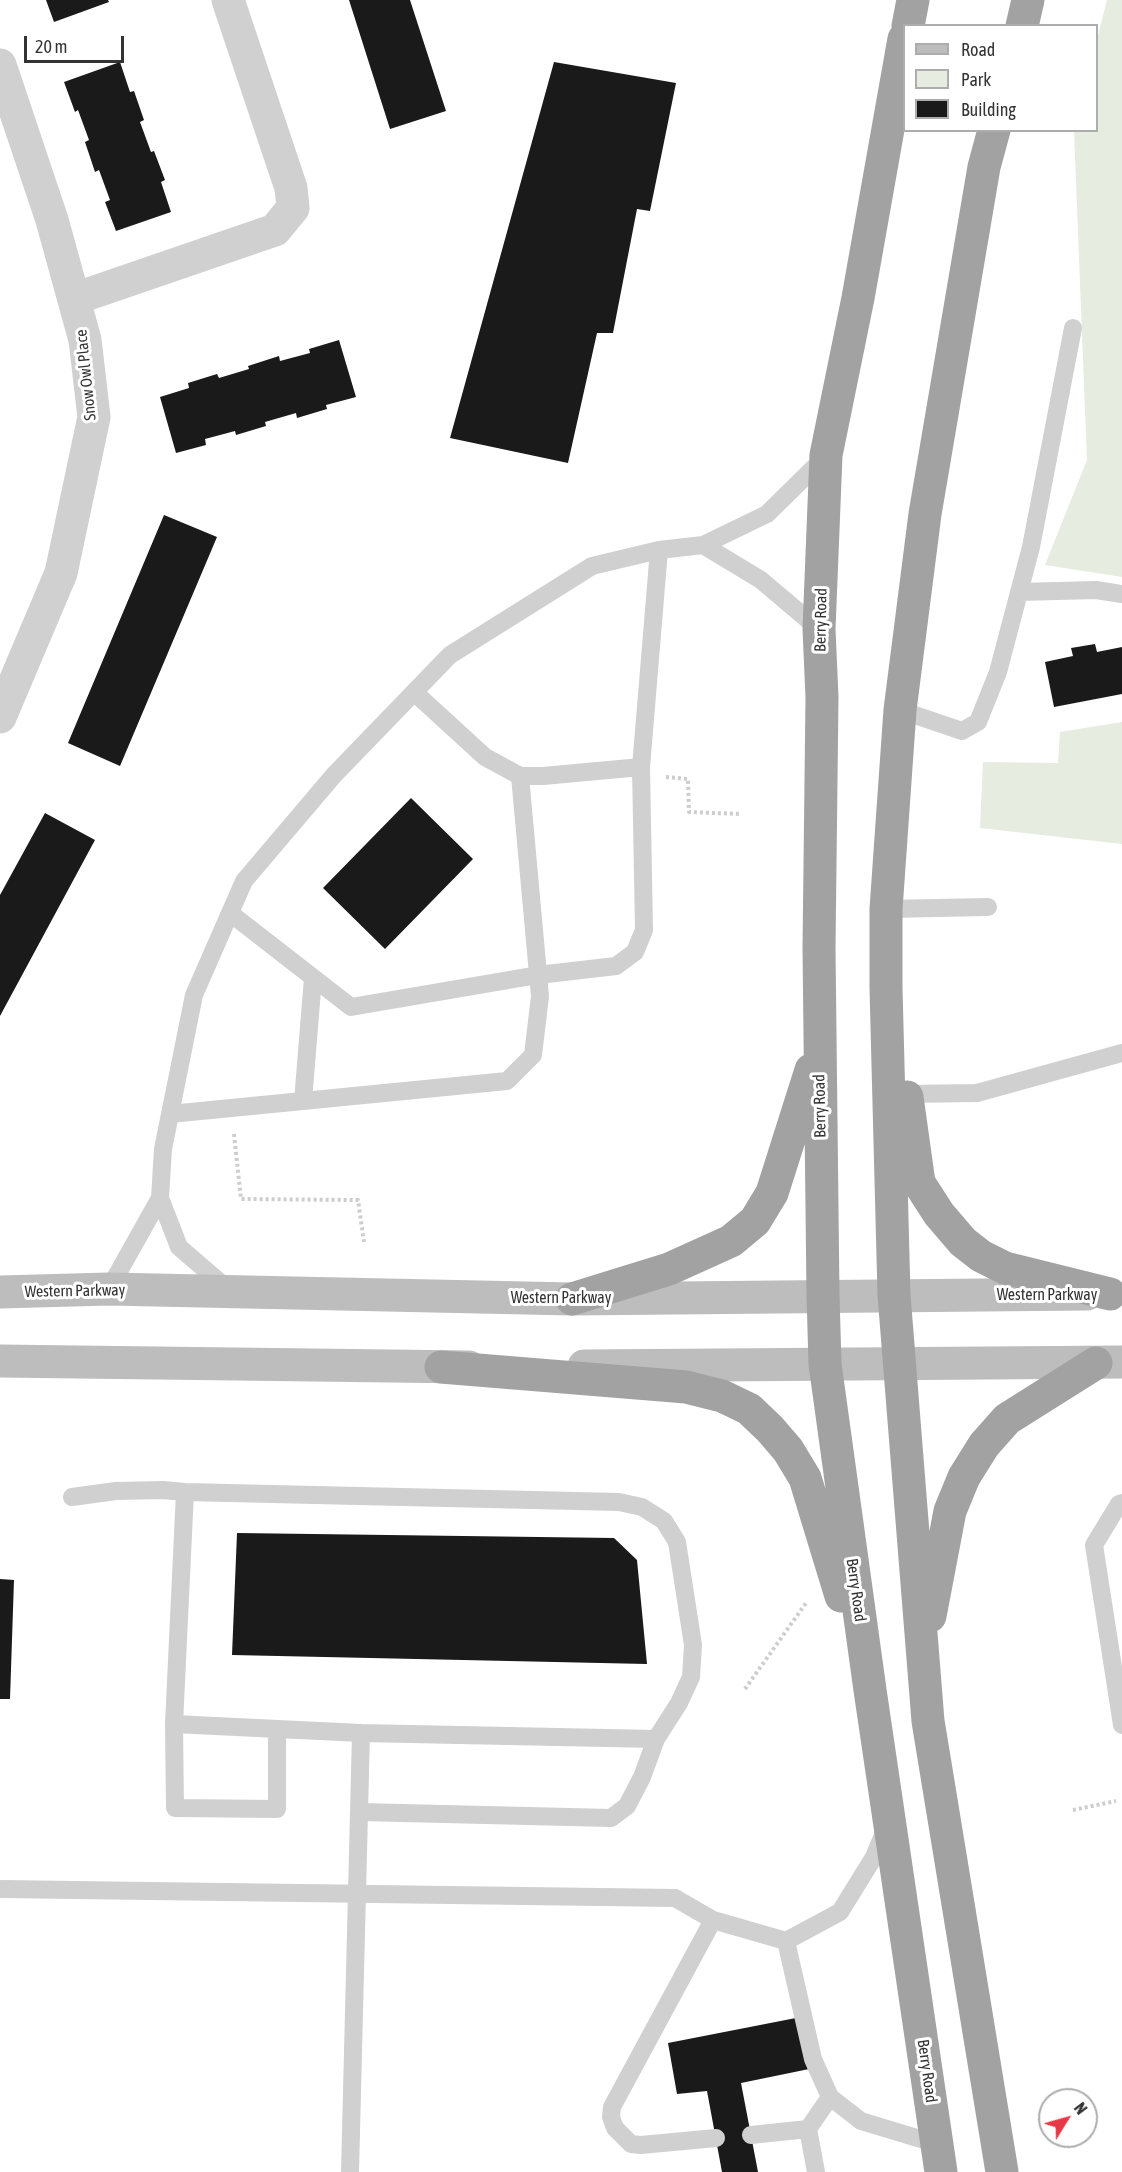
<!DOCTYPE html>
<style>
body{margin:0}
#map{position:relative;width:1122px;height:2172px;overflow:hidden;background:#fff;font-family:"Asap Condensed",sans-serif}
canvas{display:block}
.legend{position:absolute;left:903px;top:24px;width:195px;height:108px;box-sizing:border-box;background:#fff;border:2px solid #adadad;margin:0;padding:8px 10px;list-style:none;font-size:18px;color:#333}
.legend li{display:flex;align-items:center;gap:12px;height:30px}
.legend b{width:30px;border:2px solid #adadad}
.north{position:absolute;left:1038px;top:2088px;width:60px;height:60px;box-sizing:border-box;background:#fff;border:2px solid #adadad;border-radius:50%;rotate:53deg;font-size:16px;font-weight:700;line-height:24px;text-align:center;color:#333}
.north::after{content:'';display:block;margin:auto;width:21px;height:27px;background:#e63946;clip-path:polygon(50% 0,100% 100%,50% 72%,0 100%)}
.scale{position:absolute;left:24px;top:36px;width:100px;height:27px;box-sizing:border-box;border:3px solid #333;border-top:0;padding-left:8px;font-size:18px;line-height:21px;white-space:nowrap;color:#333;-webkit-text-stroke:4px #fff;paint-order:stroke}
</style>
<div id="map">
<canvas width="1122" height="2172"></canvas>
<ul class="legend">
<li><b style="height:8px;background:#bdbdbd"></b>Road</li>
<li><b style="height:16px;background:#e6ecdf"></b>Park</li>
<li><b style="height:16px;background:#1a1a1a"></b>Building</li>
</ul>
<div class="north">N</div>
<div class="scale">20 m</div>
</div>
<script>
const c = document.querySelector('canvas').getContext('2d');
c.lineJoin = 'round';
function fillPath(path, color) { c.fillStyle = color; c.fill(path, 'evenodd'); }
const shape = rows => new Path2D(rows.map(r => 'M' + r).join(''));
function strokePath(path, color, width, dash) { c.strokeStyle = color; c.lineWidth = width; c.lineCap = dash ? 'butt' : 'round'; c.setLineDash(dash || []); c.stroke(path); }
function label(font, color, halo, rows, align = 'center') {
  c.font = font + ' "Asap Condensed",sans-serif'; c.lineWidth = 6; c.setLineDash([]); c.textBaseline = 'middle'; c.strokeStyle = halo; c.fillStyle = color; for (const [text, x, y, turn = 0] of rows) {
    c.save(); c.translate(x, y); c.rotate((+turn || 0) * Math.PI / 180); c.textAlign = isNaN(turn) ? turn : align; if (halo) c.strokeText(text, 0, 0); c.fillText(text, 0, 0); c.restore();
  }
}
const green = shape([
 [1107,0,1122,0,1122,577,1045,565,1087,460,1074,131,1096,130,1097,39],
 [1122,722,1122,844,980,828,983,762,1058,763,1060,732]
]);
const building = shape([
 [46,0,108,0,109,2,54,22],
 [349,0,410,0,446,111,390,129],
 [120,62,130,92,134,91,144,120,140,122,151,152,154,151,165,180,161,182,171,212,116,231,105,202,110,200,99,170,95,172,85,142,89,140,78,110,75,112,64,82],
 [554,62,676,83,650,211,637,209,613,333,597,333,568,463,450,438],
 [339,340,356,397,326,405,327,409,297,418,296,413,265,422,266,426,236,435,235,431,205,439,206,445,176,453,160,397,189,388,188,383,217,374,219,378,249,369,248,366,279,356,280,361,310,353,309,349],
 [164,515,217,537,120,766,68,743],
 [1095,644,1097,652,1122,647,1122,694,1054,707,1045,662,1073,656,1071,648],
 [411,798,473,859,385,949,323,888],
 [45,813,95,840,0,1016,0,895],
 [237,1533,614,1538,637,1560,647,1664,232,1655],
 [0,1579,14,1580,10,1699,0,1699],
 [801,2017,814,2068,741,2083,758,2172,722,2172,707,2091,677,2094,668,2043]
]);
const path = shape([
 [666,777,688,779,689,812,740,814],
 [234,1134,241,1199,358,1200,364,1242],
 [745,1689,806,1603],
 [1073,1810,1116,1801]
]);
const service = shape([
 [703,545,761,580,819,629],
 [1019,592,1096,590,1122,594],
 [414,692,485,757,520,776,543,776,641,767],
 [900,710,962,731,978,722,998,672,1031,547,1073,328],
 [886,909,988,907],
 [230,913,351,1007,538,975,616,966,635,952,644,930,641,767,659,550],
 [906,1094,977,1093,1122,1053],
 [303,1101,313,978],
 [170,1114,507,1081,533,1055,540,996,520,776],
 [109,1289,160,1198],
 [230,1291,179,1247,160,1198,163,1149,194,995,244,881,334,775,450,655,592,566,659,550,703,545,767,514,825,457],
 [72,1497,116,1491,163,1490,185,1492],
 [1122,1503,1119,1504,1094,1545,1122,1725],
 [174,1724,175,1808,277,1809,277,1729],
 [360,1812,611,1818,627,1806,642,1777,656,1739],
 [0,1889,675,1898,713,1920,786,1941,840,1912,874,1857,886,1828],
 [713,1920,612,2107,611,2117,615,2128,631,2144,641,2145,716,2138],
 [786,1941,813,2059,830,2097,861,2121,937,2144],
 [808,2129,816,2172],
 [751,2135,808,2129,830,2097],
 [350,2172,361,1733,656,1739,679,1703,691,1677,693,1645,677,1542,664,1521,642,1507,619,1502,185,1492,174,1724,361,1733]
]);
const minor = shape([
 [0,65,52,220,85,340,94,417,61,573,0,717],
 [74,299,275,230,293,208,291,188,228,0]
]);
const secondary = shape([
 [0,1292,109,1289,572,1299,1087,1294],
 [0,1361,469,1367],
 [584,1366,1122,1362]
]);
const trunk = shape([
 [908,26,913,0],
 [1022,26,1028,0],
 [904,39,858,298,826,455,819,629,822,697,819,948,823,1295,825,1364,870,1690,941,2172],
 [994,130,984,167,925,514,900,710,886,909,886,988,894,1295,928,1721,1002,2172],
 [907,1097,919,1183,939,1214,963,1242,981,1256,1005,1268,1110,1294],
 [572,1299,669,1269,731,1241,755,1221,772,1193,811,1070],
 [441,1367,686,1387,722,1396,749,1409,770,1429,788,1450,805,1478,841,1596],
 [930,1616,950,1511,964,1477,984,1445,1007,1419,1096,1363]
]);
const streetNames = [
 ["Snow Owl Place",86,375,-96],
 ["Berry Road",821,620,-89],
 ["Berry Road",820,1106,-91],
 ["Western Parkway",75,1291,-1],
 ["Western Parkway",1047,1295],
 ["Western Parkway",561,1298],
 ["Berry Road",856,1590,82],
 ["Berry Road",927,2071,82]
];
fillPath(green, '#e6ecdf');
fillPath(building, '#1a1a1a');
strokePath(path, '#cdcdcd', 4, [3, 3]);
strokePath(service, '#d0d0d0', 18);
strokePath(minor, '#d0d0d0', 33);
strokePath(secondary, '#bdbdbd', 33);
strokePath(trunk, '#a2a2a2', 33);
label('16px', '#333', '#fff', streetNames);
</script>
